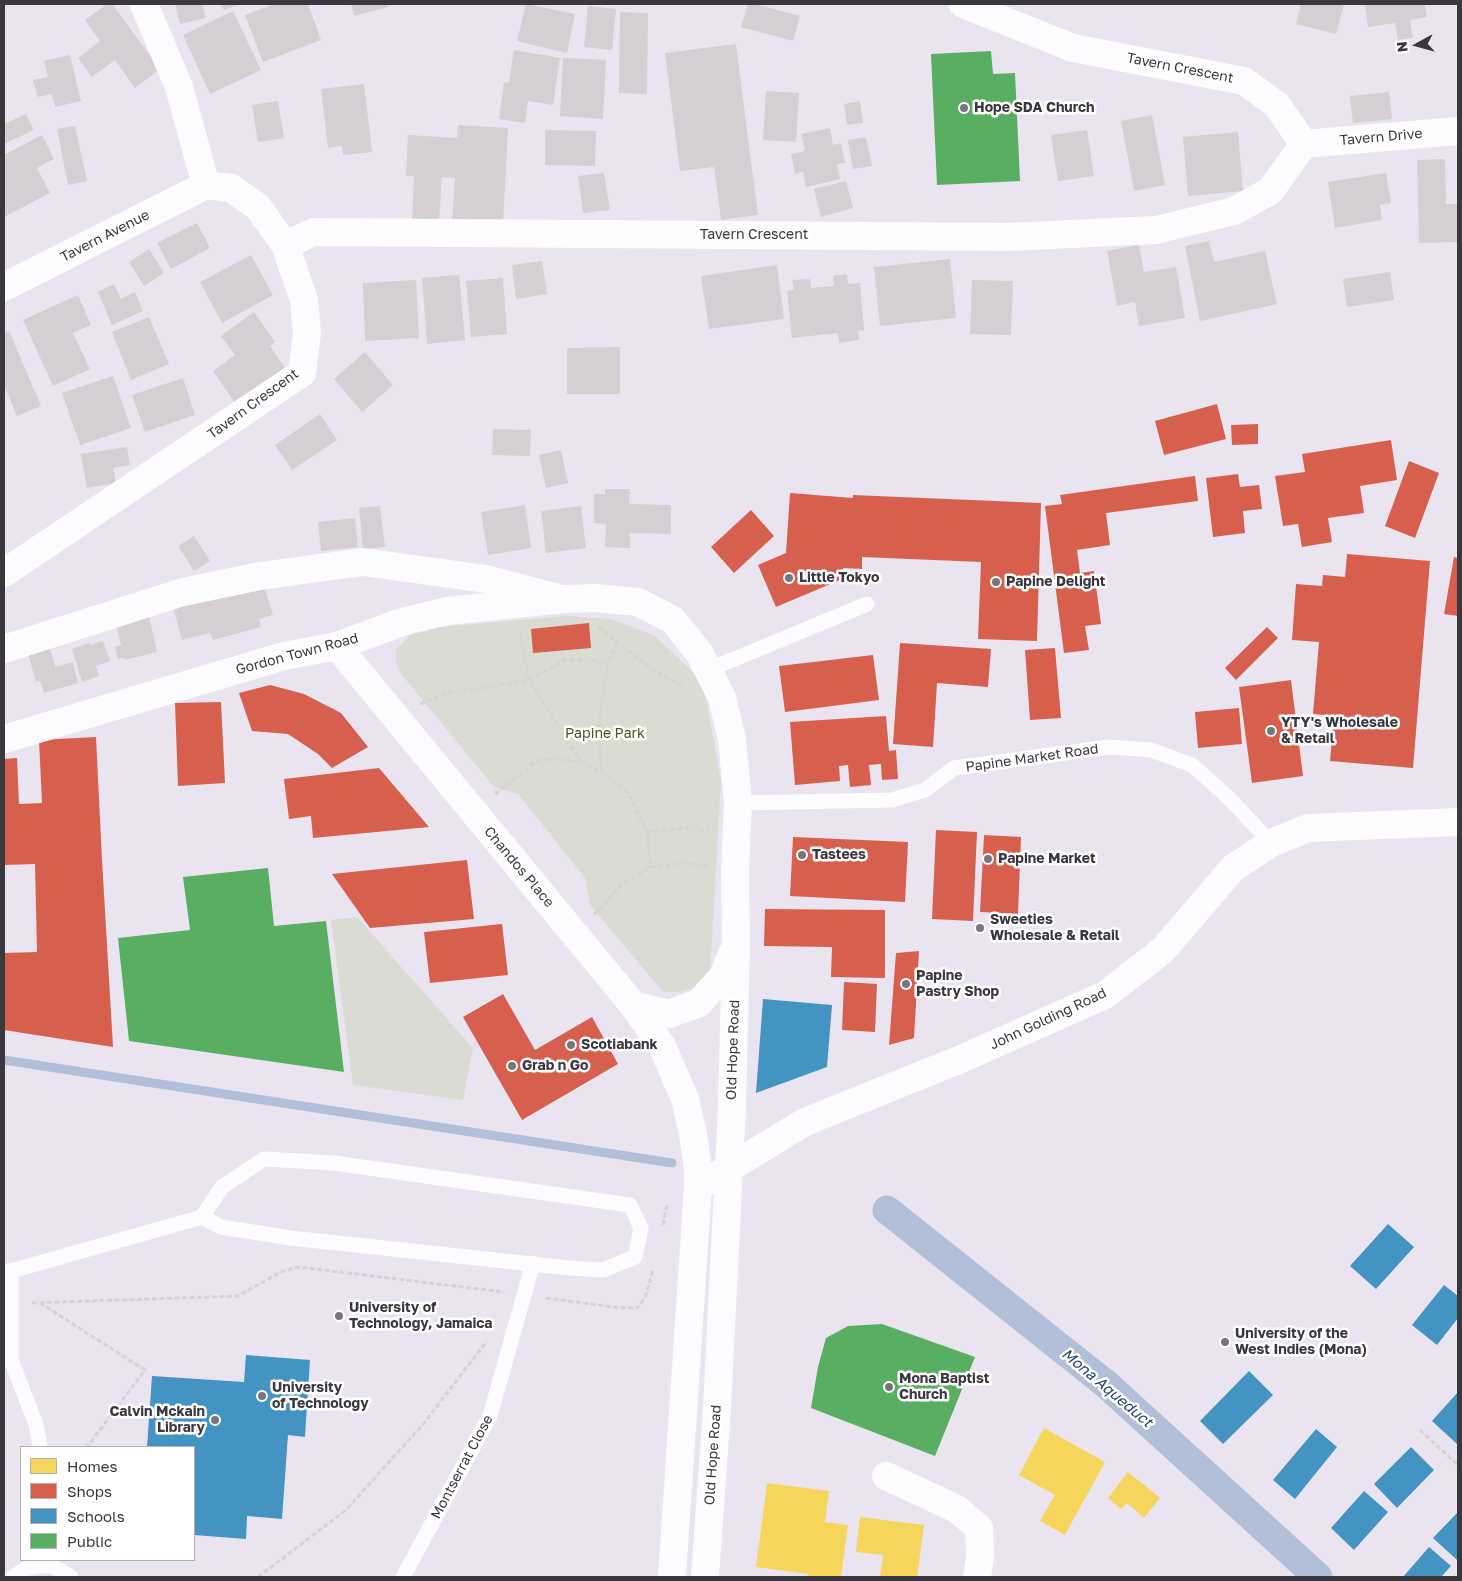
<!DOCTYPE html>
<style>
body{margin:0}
#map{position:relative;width:1462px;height:1581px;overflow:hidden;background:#eae4f0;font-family:"Golos Text",sans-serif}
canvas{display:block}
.frame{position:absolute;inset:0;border:5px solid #3a373f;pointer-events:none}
.legend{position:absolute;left:20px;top:1446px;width:175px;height:115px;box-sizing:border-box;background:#fff;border:1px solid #b0afb2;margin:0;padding:6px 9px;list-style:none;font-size:15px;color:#3a373f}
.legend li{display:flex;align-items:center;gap:10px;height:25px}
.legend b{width:25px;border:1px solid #b0afb2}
.north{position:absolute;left:1392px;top:20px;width:50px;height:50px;-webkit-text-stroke:4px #fff;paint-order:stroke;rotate:263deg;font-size:14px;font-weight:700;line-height:20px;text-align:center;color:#3a373f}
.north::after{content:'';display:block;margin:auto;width:18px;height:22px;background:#3a373f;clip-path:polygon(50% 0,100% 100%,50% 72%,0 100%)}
</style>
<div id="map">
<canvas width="1462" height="1581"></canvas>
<div class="frame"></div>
<ul class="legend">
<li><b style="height:14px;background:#f6d55c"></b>Homes</li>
<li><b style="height:14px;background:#d6604d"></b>Shops</li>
<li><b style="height:14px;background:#4393c3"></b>Schools</li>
<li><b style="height:14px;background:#5aae61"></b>Public</li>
</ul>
<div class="north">N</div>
</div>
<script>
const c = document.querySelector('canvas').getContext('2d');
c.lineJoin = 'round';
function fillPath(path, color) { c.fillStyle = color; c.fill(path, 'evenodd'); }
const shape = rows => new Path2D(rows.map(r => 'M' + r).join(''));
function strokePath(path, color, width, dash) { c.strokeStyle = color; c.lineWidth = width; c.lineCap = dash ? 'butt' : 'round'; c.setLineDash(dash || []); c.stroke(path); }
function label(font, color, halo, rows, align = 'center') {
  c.font = font + ' "Golos Text",sans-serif'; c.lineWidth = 5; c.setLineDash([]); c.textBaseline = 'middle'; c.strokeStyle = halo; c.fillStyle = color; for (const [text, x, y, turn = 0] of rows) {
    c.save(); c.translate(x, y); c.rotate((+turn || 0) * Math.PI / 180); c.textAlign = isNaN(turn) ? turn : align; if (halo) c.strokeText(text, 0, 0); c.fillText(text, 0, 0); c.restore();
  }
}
const green = shape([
 [567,616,611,619,655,636,703,682,721,781,710,974,691,989,677,992,663,992,590,905,585,878,518,794,494,787,401,674,396,662,396,650,416,629],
 [357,917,473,1048,463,1100,353,1085,331,920]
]);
const homes = shape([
 [1044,1428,1105,1462,1065,1535,1040,1521,1055,1495,1019,1475],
 [1128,1472,1160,1498,1144,1518,1127,1503,1121,1509,1108,1498],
 [767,1483,829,1491,825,1522,848,1525,841,1577,807,1577,808,1574,756,1567],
 [860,1517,924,1525,917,1577,880,1577,883,1555,856,1552]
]);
const shops = shape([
 [1217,404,1226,439,1164,455,1155,421],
 [1258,424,1258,444,1232,445,1231,425],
 [1391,440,1397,480,1360,486,1364,513,1328,518,1332,542,1302,547,1298,524,1283,526,1275,476,1305,472,1302,454],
 [1409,461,1439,473,1415,538,1385,526],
 [1238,474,1240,487,1259,485,1262,509,1243,511,1245,533,1213,537,1206,478],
 [1195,476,1198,501,1106,513,1110,545,1077,550,1080,573,1094,571,1101,624,1085,626,1089,650,1064,653,1045,506,1062,504,1060,495],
 [790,493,853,498,853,495,1041,503,1037,641,978,639,981,562,862,557,862,569,843,568,847,577,776,607,758,565,786,553],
 [751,510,774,536,734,573,711,547],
 [1347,554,1430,561,1413,768,1330,761,1334,716,1313,714,1319,642,1292,640,1296,584,1322,586,1323,575,1345,577],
 [1454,557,1458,558,1458,616,1444,614],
 [589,623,591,648,533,653,531,629],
 [1267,627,1278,638,1236,680,1225,668],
 [900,643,991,649,988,687,937,683,933,747,893,744],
 [1055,648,1061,718,1030,720,1025,650],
 [873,655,879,700,785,712,779,666],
 [1291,680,1303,776,1252,783,1239,687],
 [270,685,304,694,341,713,368,747,332,768,318,754,288,734,252,731,239,693],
 [221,702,225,783,178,786,175,703],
 [1239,708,1242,744,1198,748,1195,712],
 [886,716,889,751,896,750,898,779,882,780,881,764,869,765,871,785,850,787,848,765,839,766,840,781,795,785,790,722],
 [96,737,102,860,113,1047,4,1030,4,953,37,952,35,864,4,865,4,759,17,758,19,804,42,803,39,740],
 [379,768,429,827,313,838,311,816,289,819,284,779],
 [936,830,977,832,973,921,932,919],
 [984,835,1021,837,1018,914,980,912],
 [793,837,908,842,905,902,790,896],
 [467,860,474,919,370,928,332,874],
 [765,909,885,910,885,978,831,977,832,947,764,946],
 [502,924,508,975,430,983,424,932],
 [919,951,914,1038,889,1045,896,953],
 [844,982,877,984,875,1032,842,1030],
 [503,994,535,1050,592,1017,618,1064,522,1120,463,1017]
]);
const schools = shape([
 [763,999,832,1005,827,1067,756,1093],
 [1388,1224,1414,1247,1376,1289,1350,1266],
 [1444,1285,1458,1296,1458,1318,1437,1345,1412,1325],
 [246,1355,310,1360,305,1437,288,1435,282,1519,247,1516,246,1539,194,1535,194,1447,147,1447,152,1376,244,1382],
 [1249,1371,1273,1395,1223,1444,1200,1421],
 [1458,1392,1458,1443,1457,1444,1432,1421],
 [1316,1429,1337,1447,1295,1499,1273,1480],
 [1411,1447,1434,1470,1397,1508,1374,1484],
 [1364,1491,1388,1512,1354,1550,1331,1528],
 [1458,1512,1458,1559,1457,1560,1433,1538],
 [1429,1547,1451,1566,1441,1577,1403,1577]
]);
const public = shape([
 [991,51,993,74,1015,73,1020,181,937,185,931,54],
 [268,868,274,926,326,921,344,1072,129,1041,118,938,190,930,183,877],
 [882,1324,975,1357,935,1456,811,1408,818,1367,826,1338,848,1326]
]);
const stream = shape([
 [4,1060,672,1163]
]);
const canal = shape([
 [887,1210,1106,1384,1318,1577]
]);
const building = shape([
 [107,4,112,4,160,69,135,88,115,60,92,77,78,58,100,41,85,20],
 [175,4,202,4,206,18,180,24],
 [221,4,240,4,224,10],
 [275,4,308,4,321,40,263,62,245,15],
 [351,4,387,4,388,7,354,16],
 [526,4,575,14,567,53,517,41],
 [748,4,755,4,800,16,793,41,741,27],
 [1301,4,1344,4,1336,34,1296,24],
 [1365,4,1425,4,1427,17,1410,20,1413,38,1398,40,1395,23,1368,27],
 [588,6,616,9,612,50,584,47],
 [233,11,261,70,210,94,183,35],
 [620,12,648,13,647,94,619,93],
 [736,44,758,215,721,220,714,167,680,171,665,53],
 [514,50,560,58,553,105,528,101,525,123,499,119,504,82,509,83],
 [70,55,81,101,55,107,52,94,38,97,33,80,48,77,44,61],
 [563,58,606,60,603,119,560,116],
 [364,84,372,152,343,155,342,146,328,148,321,89],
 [766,91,799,93,796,142,763,140],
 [1389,92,1392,119,1353,123,1350,96],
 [278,101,284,138,258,142,252,105],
 [860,101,863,123,847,125,844,104],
 [26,114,34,130,4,144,4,124],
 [1152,115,1165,185,1134,191,1121,121],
 [458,125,508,128,503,225,452,223,455,178,442,177,439,222,412,221,414,176,406,176,408,135,457,138],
 [75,126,87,181,68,185,57,129],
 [830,128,833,145,841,143,845,163,837,164,840,179,806,187,803,172,795,174,791,154,805,151,801,134],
 [545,130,596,131,595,166,545,165],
 [1087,130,1094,176,1058,181,1051,135],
 [1238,132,1243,191,1188,196,1183,137],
 [42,135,54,159,37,168,50,193,4,217,4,155],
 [866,137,872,166,853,169,848,140],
 [1445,159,1446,204,1458,204,1458,242,1419,243,1417,160],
 [604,173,610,210,583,213,578,176],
 [1386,173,1391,203,1380,205,1382,220,1335,228,1328,182],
 [846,181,853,208,821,217,814,189],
 [197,223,210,248,171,269,157,243],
 [1209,241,1214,262,1265,251,1277,304,1200,321,1185,246],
 [1139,245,1144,272,1176,267,1185,318,1139,326,1135,302,1117,306,1107,251],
 [149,249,164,273,144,286,129,262],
 [251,255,273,295,222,323,200,282],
 [950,259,956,318,880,326,874,267],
 [542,261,547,294,516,299,512,265],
 [777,265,784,319,709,329,701,276],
 [1390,272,1394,300,1347,307,1343,279],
 [847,274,848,284,860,283,864,330,858,331,859,340,839,343,838,333,792,338,787,291,794,290,792,280,810,279,811,288,834,286,833,276],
 [459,275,465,340,427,344,422,278],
 [503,278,507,334,471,337,466,281],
 [416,280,419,338,365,341,363,283],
 [972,280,1013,281,1011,335,970,334],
 [114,284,121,299,135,292,143,311,112,325,98,292],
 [78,295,91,325,73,333,90,369,53,386,23,320],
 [254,312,275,342,270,346,285,368,235,403,213,371,235,355,221,336],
 [149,317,169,364,131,380,112,332],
 [9,331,41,406,17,416,4,385,4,334],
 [620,347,620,394,567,394,567,348],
 [365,352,393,385,362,412,334,379],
 [113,376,131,428,80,445,62,393],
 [183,378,195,415,145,432,132,395],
 [320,414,337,440,292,470,275,445],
 [493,429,531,430,530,456,492,455],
 [127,447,130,465,113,468,116,483,87,488,81,454],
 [561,450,568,483,546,488,539,455],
 [605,489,630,489,629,504,671,505,671,534,630,533,630,548,605,547,606,524,594,523,594,494,605,494],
 [525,505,531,548,488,555,481,512],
 [380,506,385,547,363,549,359,508],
 [581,506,586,548,546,553,541,511],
 [355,518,358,547,321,551,318,522],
 [194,536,210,561,194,571,178,546],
 [263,582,273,615,259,619,261,627,213,640,210,633,182,640,173,607],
 [148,611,157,652,125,660,124,658,118,659,115,647,121,645,115,619],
 [103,641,110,661,96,666,99,676,82,682,72,649,89,643,90,645],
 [49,645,55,667,73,662,78,683,44,693,40,681,36,682,27,650]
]);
const path = shape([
 [598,627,653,670,685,687],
 [520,631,529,680,581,761],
 [420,704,444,694,529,680,565,660,590,659,607,665],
 [602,772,598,730,607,665,618,642],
 [495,794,539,760,559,759,582,762,602,772,628,793,647,832,651,867],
 [647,832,687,828,709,831],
 [594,915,622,884,651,867,684,863,709,866],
 [663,1225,667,1204],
 [546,1298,614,1307,637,1308,645,1298,653,1270],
 [32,1303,238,1296,281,1272,298,1267,504,1292],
 [40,1303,145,1370,87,1447],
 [1420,1430,1458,1465],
 [258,1577,346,1510,424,1423,487,1341]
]);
const lane = shape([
 [708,670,867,604],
 [738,803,892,800,925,790,954,768,1110,747,1151,750,1192,765,1228,797,1271,843],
 [4,1271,11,1271,202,1217,222,1187,264,1159,334,1163,630,1205,641,1228,635,1257,603,1270,569,1268,291,1238,221,1227,202,1217],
 [11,1271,11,1360,36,1424,40,1447],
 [13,1577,25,1569,38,1566,51,1566,63,1572,71,1577],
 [403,1577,490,1416,533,1263]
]);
const street = shape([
 [144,4,179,87,206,185,231,188,258,207,285,245],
 [963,4,1073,48,1244,81,1277,105,1304,144],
 [1304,144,1458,131],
 [4,287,206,185],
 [4,573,302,373,307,333,304,300,285,245,314,232,1008,237,1156,230,1234,211,1270,191,1304,144],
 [4,649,183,592,260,576,363,562,486,579,562,599],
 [886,1476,957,1509,979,1528,980,1556,977,1577]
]);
const secondary = shape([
 [4,739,284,656,337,646],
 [698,1187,805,1122,961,1059,1105,995,1163,950,1233,868,1271,843,1308,828,1458,822]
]);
const primary = shape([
 [633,1005,669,1014,699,1003,723,976,733,952],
 [672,1577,698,1187,698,1170,693,1134,685,1099,662,1046,633,1005,337,646,402,622,447,611,564,599,595,598,638,602,673,620,700,654,722,698,732,739,738,803,735,870,736,946,732,1107,717,1408,705,1577]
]);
const markers = [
 [964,108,5,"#78747d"],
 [789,578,5,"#78747d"],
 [996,582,5,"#78747d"],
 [1271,731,5,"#78747d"],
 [802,855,5,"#78747d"],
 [988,859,5,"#78747d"],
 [980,928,5,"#78747d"],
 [906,984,5,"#78747d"],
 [571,1045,5,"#78747d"],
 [512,1066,5,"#78747d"],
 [339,1316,5,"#78747d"],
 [1225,1342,5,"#78747d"],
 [889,1387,5,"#78747d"],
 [262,1396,5,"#78747d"],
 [215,1420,5,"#78747d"]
];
const streetNames = [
 ["Tavern Crescent",1180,68,11],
 ["Tavern Drive",1381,137,-5],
 ["Tavern Crescent",754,235],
 ["Tavern Avenue",105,236,-27],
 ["Tavern Crescent",253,404,-36],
 ["Gordon Town Road",297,654,-15],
 ["Papine Market Road",1032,758,-8],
 ["Chandos Place",519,867,50],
 ["John Golding Road",1048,1019,-25],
 ["Old Hope Road",733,1050,-88],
 ["Old Hope Road",713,1455,-86],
 ["Montserrat Close",462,1467,-62]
];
const poiNames = [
 ["Hope SDA Church",974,108],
 ["Little Tokyo",799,578],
 ["Papine Delight",1006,582],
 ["YTY's Wholesale",1281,723],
 ["& Retail",1281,739],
 ["Tastees",812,855],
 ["Papine Market",998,859],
 ["Sweeties",990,920],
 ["Wholesale & Retail",990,936],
 ["Papine",916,976],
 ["Pastry Shop",916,992],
 ["Scotiabank",581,1045],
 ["Grab n Go",522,1066],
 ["University of",349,1308],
 ["Technology, Jamaica",349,1324],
 ["University of the",1235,1334],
 ["West Indies (Mona)",1235,1350],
 ["Mona Baptist",899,1379],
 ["Church",899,1395],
 ["University",272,1388],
 ["of Technology",272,1404],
 ["Calvin Mckain",205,1412,"right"],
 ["Library",205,1428,"right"]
];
const parkNames = [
 ["Papine Park",605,734]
];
const waterNames = [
 ["Mona Aqueduct",1107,1388,40]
];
fillPath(green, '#dadbd3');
fillPath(homes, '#f6d55c');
fillPath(shops, '#d6604d');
fillPath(schools, '#4393c3');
fillPath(public, '#5aae61');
strokePath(stream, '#b1c0d8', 9);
strokePath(canal, '#b1c0d8', 29);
fillPath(building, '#d5ced2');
strokePath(path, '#d4d3d6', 3, [5, 2.5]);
strokePath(lane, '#fcfbfd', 15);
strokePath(street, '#fcfbfd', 28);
strokePath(secondary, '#fcfbfd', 28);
strokePath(primary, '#fcfbfd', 28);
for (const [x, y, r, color] of markers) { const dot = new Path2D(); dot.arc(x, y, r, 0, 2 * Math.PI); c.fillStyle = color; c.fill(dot); strokePath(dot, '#fff', 2); }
label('14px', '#3a373f', '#fff', streetNames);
label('bold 14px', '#3a373f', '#fff', poiNames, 'left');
label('14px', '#47531d', '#fff', parkNames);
label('italic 15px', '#20456b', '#fff', waterNames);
</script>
